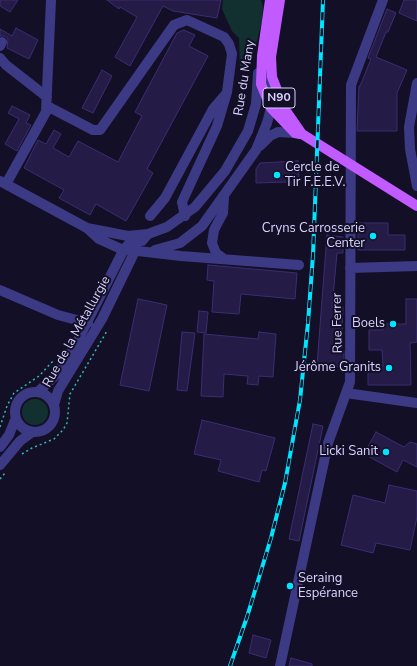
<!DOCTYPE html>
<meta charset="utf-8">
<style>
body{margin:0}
canvas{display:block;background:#130f26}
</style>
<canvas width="417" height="666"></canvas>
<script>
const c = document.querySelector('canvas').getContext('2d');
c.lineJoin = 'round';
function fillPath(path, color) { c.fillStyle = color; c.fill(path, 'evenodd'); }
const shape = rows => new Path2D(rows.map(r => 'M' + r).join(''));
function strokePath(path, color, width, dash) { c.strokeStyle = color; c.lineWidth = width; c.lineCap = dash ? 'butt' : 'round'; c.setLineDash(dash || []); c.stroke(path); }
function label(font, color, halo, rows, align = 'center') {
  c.font = font + ' "Nunito Sans",sans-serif'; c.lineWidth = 4; c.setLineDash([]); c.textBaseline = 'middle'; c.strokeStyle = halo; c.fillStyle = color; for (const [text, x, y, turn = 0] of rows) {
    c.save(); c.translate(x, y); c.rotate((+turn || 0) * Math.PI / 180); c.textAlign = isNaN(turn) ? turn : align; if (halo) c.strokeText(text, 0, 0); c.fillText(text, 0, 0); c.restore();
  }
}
const green = shape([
 [223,0,261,0,263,6,262,21,250,67,244,72,240,71,239,38,232,31,222,9],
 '22 412a13 13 0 1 1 26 0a13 13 0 1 1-26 0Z'
]);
const building = shape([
 [0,0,18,0,10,12,0,6,0,0],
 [107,0,221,0,217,18,173,11,163,6,130,66,115,57,137,17,120,7,119,9,107,0],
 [404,0,417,0,417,21,399,13,404,0],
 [387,9,396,13,388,32,386,32,376,57,407,70,397,93,397,131,357,131,359,86,360,86,371,59,368,58,387,9],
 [16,28,38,40,29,59,7,48,8,39,5,36,0,36,0,29,12,36,16,28],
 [184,30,195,35,189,46,208,56,147,169,153,173,126,221,96,204,90,215,59,198,64,190,24,168,38,140,46,144,54,130,61,134,53,148,69,157,78,141,118,162,142,116,135,112,177,33,184,30],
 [102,70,112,76,93,113,82,108,102,70],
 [12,106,30,115,26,123,31,125,17,151,5,144,19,119,8,113,12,106],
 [298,161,299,179,296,179,296,186,288,186,288,182,256,183,256,169,260,163,298,161],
 [358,223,388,223,388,235,405,235,405,250,358,250,358,223],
 [327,235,343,237,343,253,337,253,332,308,343,307,341,351,344,351,344,367,317,365,327,235],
 [208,265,297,273,295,299,241,294,239,314,212,312,214,281,207,280,208,265],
 [138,299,167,305,149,391,120,385,138,299],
 [406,299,417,299,417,342,410,343,411,385,368,385,368,367,383,366,382,350,369,350,369,330,383,330,383,324,406,324,406,299],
 [199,311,208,312,206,333,197,332,199,311],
 [182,332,195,333,187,391,177,390,182,332],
 [259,332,276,334,273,377,259,376,258,385,247,384,248,376,224,374,223,397,201,396,204,334,258,339,259,332],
 [202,420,275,438,266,471,262,470,259,482,218,471,221,460,194,454,202,420],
 [313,424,323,426,299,541,289,539,313,424],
 [376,432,404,447,410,442,417,444,417,467,403,460,397,472,364,454,376,432],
 [389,485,417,491,417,517,410,550,376,543,373,553,341,545,353,495,385,503,389,485],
 [253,635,271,640,266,658,249,653,253,635],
 [291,658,312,664,312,666,289,666,291,658]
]);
const path = shape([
 [0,427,7,406,14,393,39,376,53,361],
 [22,454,32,448,54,439,63,430,67,423,70,394,107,331],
 [0,479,5,473]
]);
const minor = shape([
 [0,46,2,42],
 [0,58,6,65,47,97],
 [417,83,409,127,410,149,417,186],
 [47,106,93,130,100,130,174,25,187,20,224,37,229,44,232,54,227,92,217,126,182,202,185,216],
 [260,146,270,136,278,132,295,133],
 [0,181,87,228,99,239,121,249,181,256,299,265],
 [6,184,46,112,51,0],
 [224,197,223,213,214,230,212,243,216,253,224,259],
 [150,216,165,198,213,109,225,95],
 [87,228,128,236,148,234,167,227,195,207,225,171,248,131,256,104,258,73],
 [155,250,180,243,202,226,256,150,267,123,271,108,271,95,268,77,269,70],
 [350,268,417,266],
 [0,290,58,315,88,323],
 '15 412a20 20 0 1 1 40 0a20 20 0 1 1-40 0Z',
 [38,392,57,374,76,344,124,249,129,244,142,241,148,234],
 [346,393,417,403],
 [54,405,58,391,102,319,135,251],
 [0,447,9,435,15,420],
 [0,465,20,441,31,433],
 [280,666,328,443,350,382,351,85,383,0]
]);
const major = shape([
 [270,0,262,56,261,84,271,108,295,133,300,134],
 [280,0,271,57,272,77,284,108,302,134,417,206]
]);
const rail = shape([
 [230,666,247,617,271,538,285,483,300,400,308,323,313,255,323,0]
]);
const markers = [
 [277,175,4,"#00e5ff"],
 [373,236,4,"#00e5ff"],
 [393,324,4,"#00e5ff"],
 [389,368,4,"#00e5ff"],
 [386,452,4,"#00e5ff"],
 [290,586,4,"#00e5ff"]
];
const shields = [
 [279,98,32]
];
const shieldNames = [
 ["N90",279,98]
];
const streetNames = [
 ["Rue du Many",245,78,-81],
 ["Rue Ferrer",338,323,-91],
 ["Rue de la Métallurgie",77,332,-61]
];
const poiNames = [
 ["Cercle de",285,168,"left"],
 ["Tir F.E.E.V.",285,183,"left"],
 ["Cryns Carrosserie",365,229],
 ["Center",365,244],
 ["Boels",385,324],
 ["Jérôme Granits",381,368],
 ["Licki Sanit",378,452],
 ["Seraing",298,579,"left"],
 ["Espérance",298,594,"left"]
];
fillPath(green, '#12302f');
fillPath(building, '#241b47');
strokePath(building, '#3b2d73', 1);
strokePath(path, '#2fb8b0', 1.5, [2, 3]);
strokePath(minor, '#3d3a85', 10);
strokePath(major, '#c25bff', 10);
strokePath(rail, '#00e5ff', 4);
strokePath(rail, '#130f26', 2.5, [8]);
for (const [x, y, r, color] of markers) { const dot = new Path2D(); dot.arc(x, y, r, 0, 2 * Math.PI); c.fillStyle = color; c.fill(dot); strokePath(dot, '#130f26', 1.5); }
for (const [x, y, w] of shields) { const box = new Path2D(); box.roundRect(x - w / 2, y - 10, w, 20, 3); c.fillStyle = '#130f26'; c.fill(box); strokePath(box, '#d9d4ff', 1); }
label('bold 12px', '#d9d4ff', null, shieldNames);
label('13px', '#d9d4ff', '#130f26', streetNames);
label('13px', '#d9d4ff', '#130f26', poiNames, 'right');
</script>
